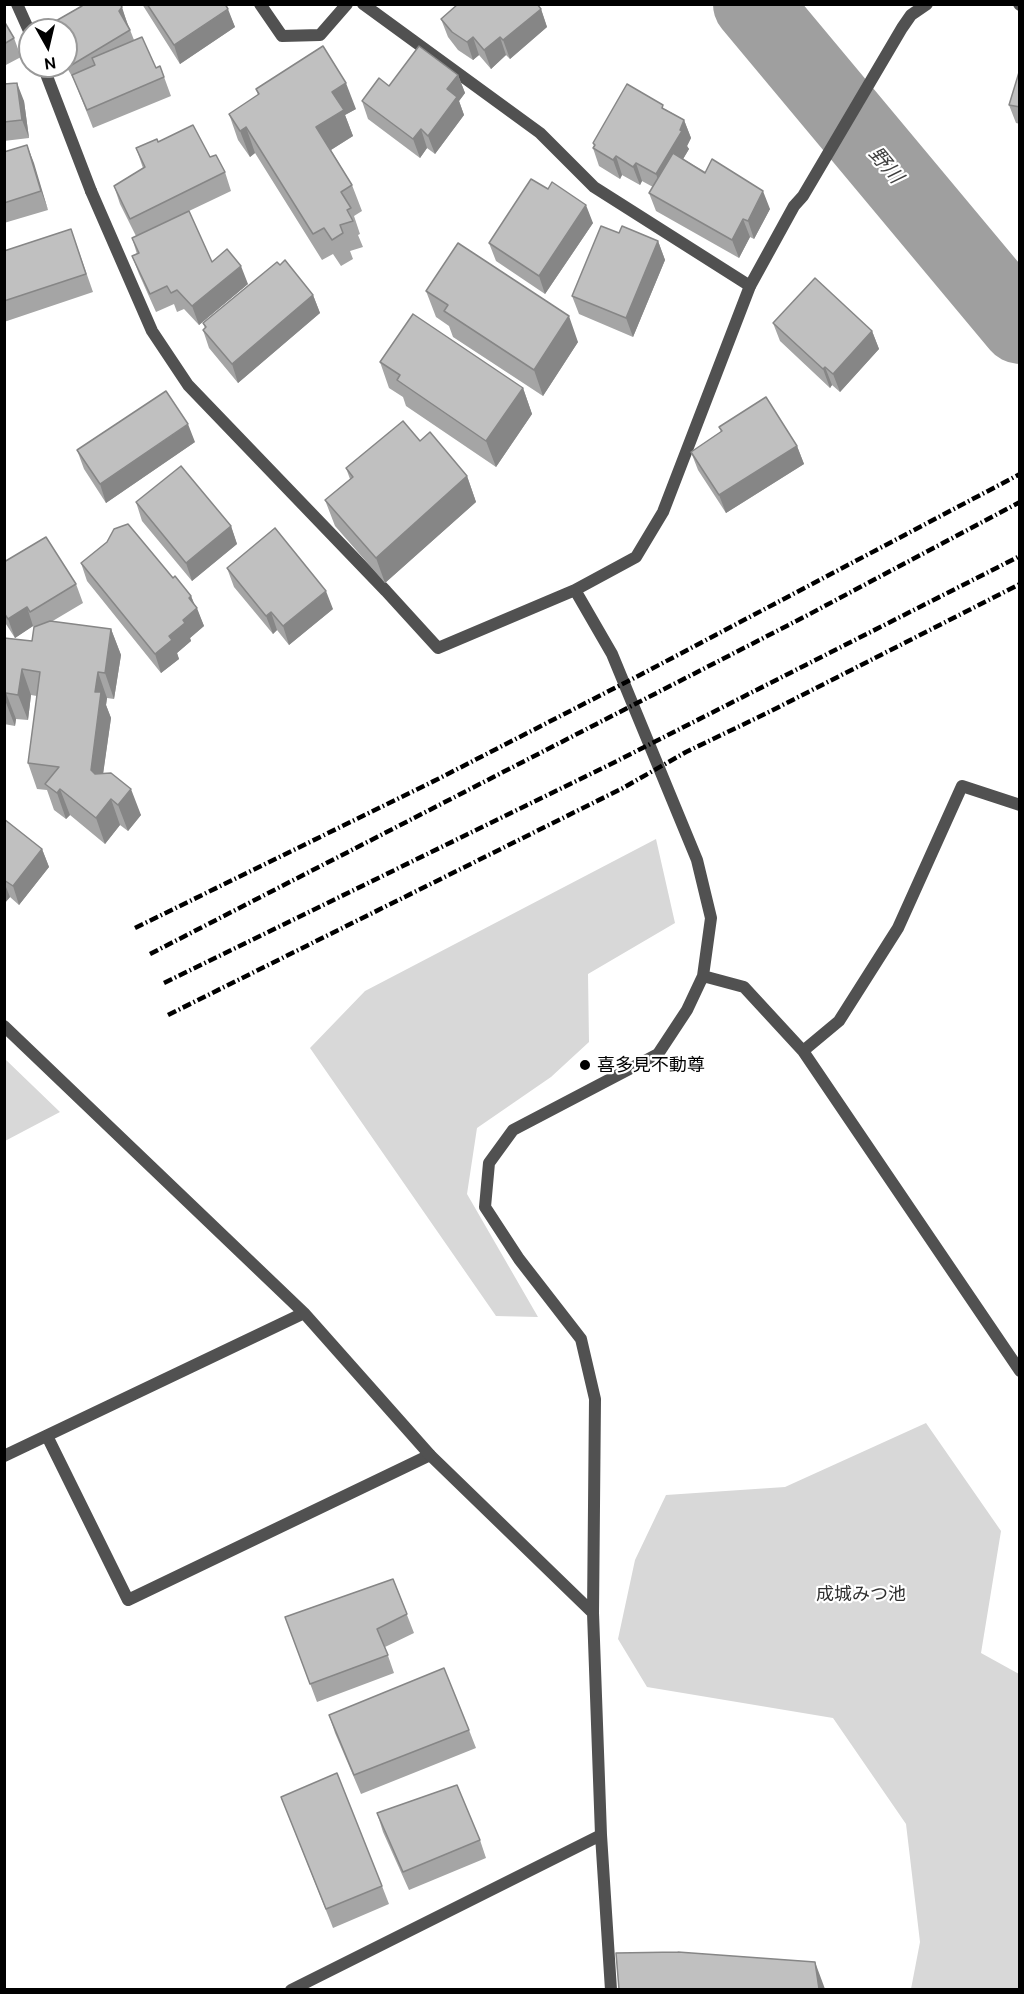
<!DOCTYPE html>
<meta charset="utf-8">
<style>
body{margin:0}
#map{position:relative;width:1024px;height:1994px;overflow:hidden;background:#fff;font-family:Ubuntu,sans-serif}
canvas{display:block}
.frame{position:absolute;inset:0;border:6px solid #000;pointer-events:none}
.north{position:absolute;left:18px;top:18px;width:60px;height:60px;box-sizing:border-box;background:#fff;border:2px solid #999;border-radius:50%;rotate:172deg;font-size:16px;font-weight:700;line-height:24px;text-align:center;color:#000}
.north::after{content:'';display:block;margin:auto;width:21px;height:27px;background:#000;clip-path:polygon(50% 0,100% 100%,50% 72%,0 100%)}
</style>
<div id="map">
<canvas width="1024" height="1994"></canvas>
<div class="frame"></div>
<div class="north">N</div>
</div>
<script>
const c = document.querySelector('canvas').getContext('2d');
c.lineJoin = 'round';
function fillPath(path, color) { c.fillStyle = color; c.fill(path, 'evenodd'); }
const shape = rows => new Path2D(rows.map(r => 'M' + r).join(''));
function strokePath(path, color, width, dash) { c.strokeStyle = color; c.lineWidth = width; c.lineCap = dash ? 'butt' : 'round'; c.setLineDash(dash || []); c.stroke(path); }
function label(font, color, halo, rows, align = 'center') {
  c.font = font + ' Ubuntu,"Noto Sans JP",sans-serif'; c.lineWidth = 4.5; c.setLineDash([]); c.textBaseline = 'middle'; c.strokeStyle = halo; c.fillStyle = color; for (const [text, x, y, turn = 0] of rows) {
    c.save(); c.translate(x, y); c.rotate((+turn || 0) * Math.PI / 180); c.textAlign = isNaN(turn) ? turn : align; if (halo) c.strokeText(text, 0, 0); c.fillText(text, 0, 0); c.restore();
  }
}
const green = shape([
 [656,839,675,923,588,974,589,1042,551,1077,477,1128,467,1194,538,1317,496,1316,310,1048,365,991],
 [5,1059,60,1112,5,1141,4,1141],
 [926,1423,1001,1531,981,1653,1019,1674,1019,1989,911,1989,920,1942,906,1824,833,1718,647,1687,618,1639,635,1560,666,1495,785,1487]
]);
const river = shape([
 [752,4,1020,325]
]);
const service = shape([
 [17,4,30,33],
 [363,4,540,133,594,187,750,286],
 [43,66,91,191],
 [47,1436,128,1600,430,1455]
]);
const minor = shape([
 [260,4,282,36,320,35,347,4],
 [1019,4,1020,5],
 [91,191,152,331,188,385,386,591,438,648,575,590,636,557,663,512,750,286,794,206,803,196,902,28,911,15,927,4],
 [575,590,612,654,697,860,711,918,703,976,687,1010,658,1054,513,1130,489,1163,485,1207,519,1259,581,1339,595,1399,593,1613,601,1835,611,1990],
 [703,976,744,987,803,1051,1020,1371],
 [4,1026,304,1313,430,1455,593,1613],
 [803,1051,839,1021,898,928,962,786,1020,805],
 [4,1456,304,1313],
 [291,1990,601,1835]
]);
const rail = shape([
 [135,928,438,779,640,675,1020,474],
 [150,954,806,616,1020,502],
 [164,983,611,764,1020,556],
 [168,1015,623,788,686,752,767,713,1020,584]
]);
const wall = shape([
 [80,4,120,4,134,40,156,68,160,66,171,96,93,128,74,80,66,66,66,30,48,30,47,26,81,6],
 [142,4,225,4,235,27,180,64],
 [541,9,547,27,510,59,506,55,491,69,479,55,473,60,458,50,448,37,441,19],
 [4,21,14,38,21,57,4,66],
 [1020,69,1020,124,1016,123,1009,105],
 [458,75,465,93,459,101,464,115,435,154,427,148,420,158,368,119,362,101,389,86],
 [4,84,24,101,29,138,4,141],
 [256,89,356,109,345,115,353,136,331,150,352,185,362,211,354,216,360,234,358,235,363,247,350,251,353,259,341,266,333,254,322,260,255,153,250,157,238,140,229,114,258,95],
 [665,109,684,120,691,138,687,146,689,149,683,159,770,209,754,239,750,237,739,258,656,211,649,193,653,187,642,181,640,185,622,175,620,179,599,166,593,148,594,146,593,143],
 [158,142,210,157,225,172,231,191,189,211,212,262,248,284,199,325,184,309,177,312,174,304,156,312,139,274,132,256,137,254,132,238,136,236,120,204,114,186,143,168,136,148],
 [27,145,48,210,4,223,4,152],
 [548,189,593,223,545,294,496,261,489,243],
 [71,229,93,292,4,322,4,251],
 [619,233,658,241,665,260,633,337,579,314,572,296],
 [426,291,578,342,543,396,453,337,449,326,436,317],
 [313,295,320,313,238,383,209,348,203,330,205,328,203,323],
 [773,323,872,331,879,349,840,392,832,385,830,388,780,341],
 [380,362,523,388,532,414,496,467,406,406,403,397,389,388],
 [719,427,797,446,804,464,726,513,698,470,691,452,721,432],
 [420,441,467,476,476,502,385,583,335,526,325,500,350,479,346,468],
 [195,442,106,503,84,469,77,450],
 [136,502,231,526,237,544,192,581,142,521],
 [4,562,76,584,83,603,51,622,111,629,121,655,114,699,107,698,106,705,111,718,103,773,141,815,128,831,120,825,105,844,70,815,66,819,54,810,47,790,37,789,28,763,37,696,31,695,28,720,16,719,15,726,4,724,4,638,32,641,34,627,33,626,15,638,4,621],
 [81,563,173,578,191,596,204,626,190,638,191,641,177,653,179,659,161,673,87,581],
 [227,568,333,609,289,645,277,630,273,634,234,587],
 [4,819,42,849,49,867,19,905,10,897,4,904],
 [393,1579,414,1633,385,1647,394,1673,317,1702,285,1617],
 [329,1715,469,1730,476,1748,361,1794,335,1733],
 [281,1797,382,1886,389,1904,333,1928],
 [377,1813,480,1840,486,1858,409,1890,383,1832]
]);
const shadedWall = shape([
 [122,7,128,26,125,29,119,11],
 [228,9,235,27,180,64,174,45],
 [541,9,547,27,510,59,503,40],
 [473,37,479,55,473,60,467,42],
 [500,37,506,55,491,69,484,50],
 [458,75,465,93,459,101,464,115,435,154,428,136,447,89],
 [17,83,24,101,29,138,22,120],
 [346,83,356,109,345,115,353,136,326,153,316,127,332,92],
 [684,120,691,138,687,146,689,149,663,193,656,174,680,130],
 [246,127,255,153,250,157,240,131],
 [421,129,427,148,420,158,413,139],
 [27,145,34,163,48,210,41,191],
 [616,156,622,175,620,179,613,160],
 [636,163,642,181,640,185,633,167],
 [763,191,770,209,754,239,748,221],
 [586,205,593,223,545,294,539,276],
 [743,219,750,237,739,258,732,240],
 [658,241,665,260,633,337,626,318],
 [241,266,248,284,199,325,192,306],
 [313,295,320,313,238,383,232,364],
 [569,316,578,342,543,396,534,370],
 [872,331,879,349,840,392,833,374],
 [825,367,832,385,830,388,823,369],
 [523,388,532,414,496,467,486,441],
 [188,424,195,442,106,503,100,484],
 [797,446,804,464,726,513,719,495],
 [467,476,476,502,385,583,376,558],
 [231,526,237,544,192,581,186,563],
 [326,591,333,609,289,645,283,626],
 [191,596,196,609,197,608,204,626,190,638,191,641,177,653,179,659,161,673,155,654,169,636,183,620,189,598],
 [27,607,33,626,15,638,8,619],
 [271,612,277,630,273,634,266,616],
 [111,629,121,655,114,699,105,673],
 [22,669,31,695,28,720,18,695],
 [98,672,107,698,106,705,111,718,100,796,91,770,95,692],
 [6,693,16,719,15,726,5,700],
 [60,789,70,815,66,819,57,793],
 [131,789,141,815,128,831,118,805],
 [111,799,120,825,105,844,96,818],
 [42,849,49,867,19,905,13,886],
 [4,882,10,897,4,904],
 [815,1962,825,1989,819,1989]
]);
const building = shape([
 [81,4,120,4,122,7,119,11,130,30,70,66,66,59,66,30,49,30,47,26,82,6,81,4],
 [147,4,225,4,228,9,174,45,147,4],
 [458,4,537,4,541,9,503,40,500,37,484,50,473,37,467,42,452,32,441,19,458,4],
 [4,21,14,38,4,44,4,21],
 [142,37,156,68,160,66,164,77,87,110,72,75,95,65,92,58,142,37],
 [323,46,346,83,332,92,344,110,316,127,352,185,341,192,351,208,347,210,353,221,340,225,343,233,332,240,324,228,313,234,246,127,240,131,229,114,259,94,256,89,323,46],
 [419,46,458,75,447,89,457,97,428,136,421,129,413,139,362,101,379,78,389,86,419,46],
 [1020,69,1020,107,1009,105,1020,69],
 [17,83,22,120,4,122,4,84,17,83],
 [627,84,663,105,662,108,684,120,680,130,682,131,656,174,636,163,633,167,616,156,613,160,593,148,595,145,593,143,627,84],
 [193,125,210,157,216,155,225,172,130,219,114,186,145,167,136,148,157,139,158,142,193,125],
 [27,145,41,191,4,203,4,152,27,145],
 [673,153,705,173,712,159,763,191,748,221,743,219,732,240,649,193,673,153],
 [531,179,548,189,552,182,586,205,539,276,489,243,531,179],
 [189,211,212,262,227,249,241,266,192,306,177,290,171,293,167,286,150,294,132,256,139,253,132,238,189,211],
 [601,226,619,233,622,226,658,241,626,318,572,296,601,226],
 [71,229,86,274,4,301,4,251,71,229],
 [458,243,569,316,534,370,444,311,448,305,426,291,458,243],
 [285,260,313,295,232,364,203,330,206,327,203,323,277,262,280,265,285,260],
 [815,278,872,331,833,374,825,367,823,369,773,323,815,278],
 [413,314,523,388,486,441,397,380,400,375,380,362,413,314],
 [166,391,188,424,100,484,77,450,166,391],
 [766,397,797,446,719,495,691,452,722,431,719,427,766,397],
 [403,421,420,441,430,432,467,476,376,558,325,500,353,477,346,468,403,421],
 [181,466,231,526,186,563,136,502,181,466],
 [128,524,173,578,175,576,191,596,189,598,197,608,183,620,185,623,169,636,172,640,155,654,81,563,107,542,114,529,128,524],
 [275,528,326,591,283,626,271,612,266,616,227,568,275,528],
 [46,537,76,584,30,612,27,607,8,619,4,613,4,562,46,537],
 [50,621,111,629,105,673,98,672,95,692,101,692,91,770,95,774,111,773,131,789,118,805,111,799,96,818,60,789,57,793,45,784,59,767,28,763,40,672,22,669,18,695,6,693,5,700,4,700,4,638,32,641,34,627,50,621],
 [4,819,42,849,13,886,4,880,4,819],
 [393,1579,407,1614,377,1629,388,1655,310,1684,285,1617,393,1579],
 [444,1668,469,1730,354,1775,329,1715,444,1668],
 [337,1773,382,1886,326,1909,281,1797,337,1773],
 [457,1785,480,1840,403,1872,377,1813,457,1785],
 [678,1952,815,1962,819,1989,619,1989,616,1953,678,1952]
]);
const markers = [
 [585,1065,6,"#000"]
];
const poiNames = [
 ["喜多見不動尊",597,1065]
];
const parkNames = [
 ["成城みつ池",861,1594]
];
const waterNames = [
 ["野川",886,165,50]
];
fillPath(green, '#d8d8d8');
strokePath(river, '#9f9f9f', 78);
strokePath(service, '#515151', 12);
strokePath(minor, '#515151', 12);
strokePath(rail, '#000', 4.5, [9, 3, 1.5, 3]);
fillPath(wall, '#a5a5a5');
fillPath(shadedWall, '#868686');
fillPath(building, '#c0c0c0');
strokePath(building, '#868686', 1.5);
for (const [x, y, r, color] of markers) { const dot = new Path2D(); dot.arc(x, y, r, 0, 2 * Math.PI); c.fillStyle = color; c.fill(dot); strokePath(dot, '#fff', 2); }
label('18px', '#000', '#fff', poiNames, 'left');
label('18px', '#2f2f2f', '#fff', parkNames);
label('italic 20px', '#404040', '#fff', waterNames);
</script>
